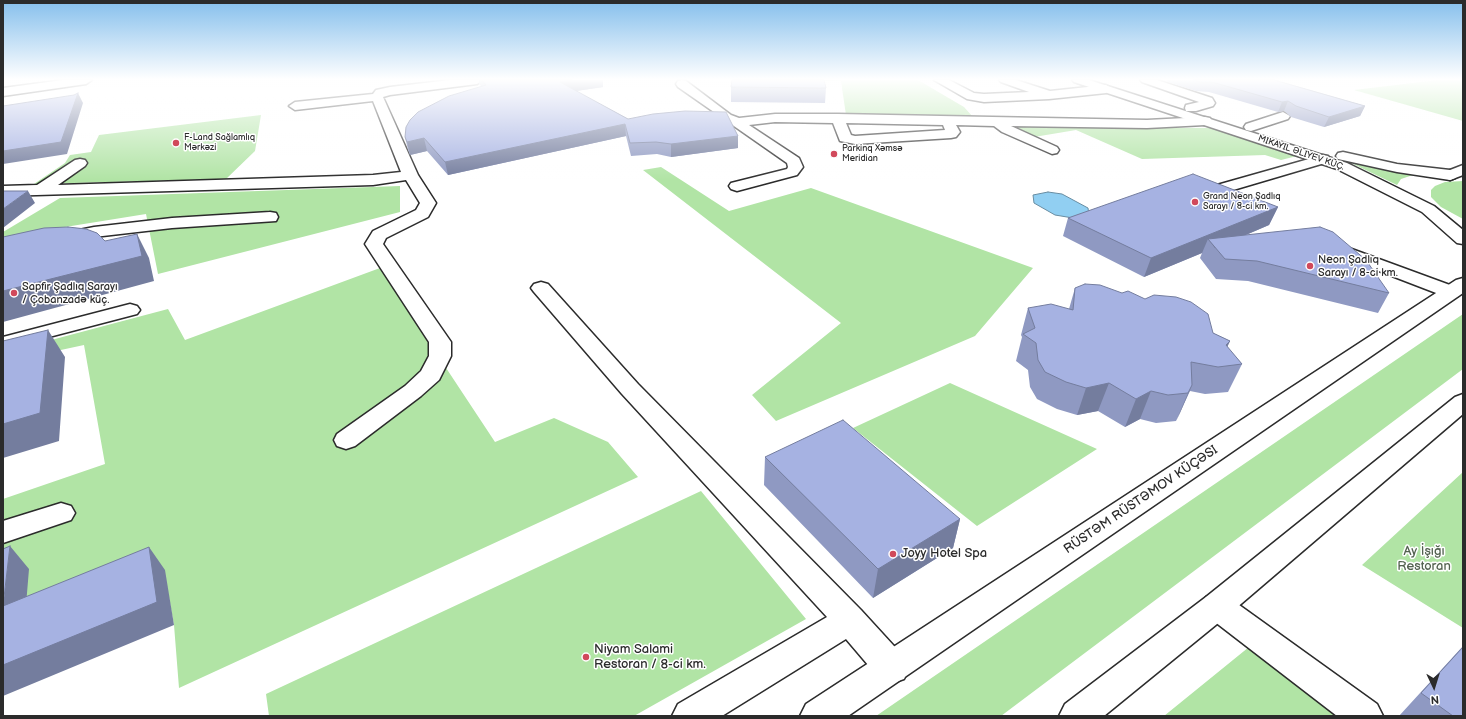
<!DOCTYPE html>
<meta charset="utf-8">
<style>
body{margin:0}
#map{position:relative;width:1466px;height:719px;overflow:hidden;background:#fff;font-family:"Balsamiq Sans",sans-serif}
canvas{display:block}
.frame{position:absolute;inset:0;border:4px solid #2b2b2b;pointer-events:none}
.north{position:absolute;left:1414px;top:667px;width:40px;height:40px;-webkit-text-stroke:3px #fff;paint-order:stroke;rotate:176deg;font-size:11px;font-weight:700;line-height:16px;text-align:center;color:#2b2b2b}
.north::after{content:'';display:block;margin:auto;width:14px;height:18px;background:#2b2b2b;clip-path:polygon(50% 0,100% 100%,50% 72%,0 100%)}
</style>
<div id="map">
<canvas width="1466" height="719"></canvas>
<div class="frame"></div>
<div class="north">N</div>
</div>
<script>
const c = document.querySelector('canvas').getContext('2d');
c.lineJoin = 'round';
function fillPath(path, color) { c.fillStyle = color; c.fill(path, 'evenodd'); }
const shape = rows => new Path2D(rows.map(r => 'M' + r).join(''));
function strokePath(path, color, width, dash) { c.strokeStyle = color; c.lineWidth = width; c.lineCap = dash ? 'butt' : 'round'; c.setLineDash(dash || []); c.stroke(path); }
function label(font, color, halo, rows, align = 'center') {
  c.font = font + ' "Balsamiq Sans",sans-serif'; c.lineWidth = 3; c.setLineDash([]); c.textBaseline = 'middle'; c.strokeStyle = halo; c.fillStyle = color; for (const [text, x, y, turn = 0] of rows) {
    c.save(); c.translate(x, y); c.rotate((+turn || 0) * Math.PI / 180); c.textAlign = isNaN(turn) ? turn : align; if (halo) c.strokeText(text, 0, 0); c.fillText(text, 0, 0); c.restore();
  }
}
const green = shape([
 [698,80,918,80,964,107,973,117,846,115,841,81],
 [1437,80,1463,80,1463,121,1354,90],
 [261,115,255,151,226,179,34,184,65,163,70,155,91,152,99,135],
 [1020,127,1213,128,1297,156,1281,160,1265,155,1142,159,1076,130,1034,137,1017,129],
 [1349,162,1413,175,1401,179,1397,185],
 [661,167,729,211,811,188,1033,268,975,336,776,421,752,395,841,323,643,170],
 [1463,181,1463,219,1441,207,1431,197,1431,190,1435,186,1445,182],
 [400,186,400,212,158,274,146,214,3,237,3,232,60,198],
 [380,268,495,442,554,418,608,442,638,477,179,688,174,625,164,570,24,629,3,578,3,499,105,464,84,345,19,359,21,348,168,309,185,340],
 [1463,314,1463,369,1001,716,876,716],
 [950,383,1097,449,977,526,853,428],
 [1463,472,1463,628,1362,565],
 [701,491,806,619,634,716,269,716,266,694],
 [1249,647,1341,716,1164,716]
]);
const water = shape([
 [1048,192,1062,194,1088,208,1089,215,1073,218,1055,215,1034,203,1033,195,1048,192]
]);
const minor = shape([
 [63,80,92,80,86,84,3,96,3,88,63,80],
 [450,80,483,80,477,84,390,95,383,97,418,175,436,203,428,217,386,238,383,244,451,342,451,356,439,380,421,396,355,446,346,449,337,446,334,440,337,434,405,386,421,371,429,356,429,342,365,244,373,231,416,210,420,203,406,180,373,185,3,196,3,186,37,185,75,160,80,159,85,160,87,163,85,166,58,185,373,175,401,172,373,101,295,110,289,106,295,102,373,94,376,90,390,87,450,80],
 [682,80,686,81,731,115,739,118,775,114,838,114,1147,120,1205,117,1210,118,1212,121,1210,124,1205,125,1147,128,1011,126,1057,147,1059,150,1057,153,1052,154,1002,132,994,126,956,125,960,132,956,137,951,138,855,144,840,141,833,123,775,122,749,125,799,158,803,167,797,175,737,191,731,189,729,186,731,183,787,169,788,167,787,163,678,87,676,84,678,81,682,80],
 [846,123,943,125,945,130,855,136,851,135,846,123],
 [934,80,949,80,974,93,984,94,1029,92,1001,82,999,80,1016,80,1050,91,1106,85,1112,89,1106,93,1049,99,984,102,967,99,934,80],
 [1140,80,1157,80,1212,98,1215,103,1213,106,1196,111,1186,111,1185,108,1186,105,1199,102,1142,82,1140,80],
 [1283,112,1290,116,1288,119,1251,131,1246,130,1244,127,1246,124,1283,112],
 [1323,155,1328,156,1330,159,1328,162,1223,193,1217,191,1215,188,1217,185,1323,155],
 [1463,165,1463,175,1450,180,1445,178,1442,175,1445,172,1463,165],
 [270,212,276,213,278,217,276,221,172,228,94,237,65,243,59,242,56,238,59,234,94,227,172,218,270,212],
 [1338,244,1458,288,1461,292,1458,296,1451,298,1444,296,1332,253,1329,249,1332,245,1338,244],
 [541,282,548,284,638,384,861,610,904,657,909,668,904,679,892,683,880,679,846,639,722,716,672,716,678,704,827,617,622,394,534,292,531,288,534,284,541,282],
 [130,304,137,306,140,310,137,314,3,349,3,337,130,304],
 [61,503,71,506,75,513,71,520,3,543,3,521,61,503],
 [1217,593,1228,597,1377,704,1383,716,1337,716,1206,615,1201,606,1206,597,1217,593]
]);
const major = shape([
 [1072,80,1089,80,1347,163,1434,206,1463,230,1463,244,1457,243,1422,212,1337,169,1074,82,1072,80],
 [1343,152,1397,164,1450,170,1455,172,1458,175,1455,178,1450,180,1397,172,1338,159,1336,156,1338,153,1343,152],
 [1463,278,1463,293,848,716,800,716,806,704,1456,280,1463,278],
 [1463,394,1463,414,1228,615,1104,716,1059,716,1065,704,1206,597,1455,397,1463,394]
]);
const wall = shape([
 [479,80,603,80,603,87,576,91,628,119,738,136,738,148,671,157,657,154,631,156,626,136,448,175,427,151,410,155,408,150,405,137,481,86,479,84],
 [1166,80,1279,80,1279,81,1365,106,1360,116,1324,127,1291,117,1284,111,1278,112,1209,92,1196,91,1168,82],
 [731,87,826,88,825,103,731,102],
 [1278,207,1269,225,1246,235,1389,293,1378,313,1248,281,1216,279,1200,258,1202,253,1144,277,1063,236,1068,218],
 [1075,288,1213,333,1230,341,1227,347,1242,364,1228,392,1205,394,1190,391,1176,421,1156,423,1140,419,1125,427,1098,411,1077,415,1057,409,1037,399,1030,387,1028,370,1016,361,1022,337,1021,335,1028,308,1069,309],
 [765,457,960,519,953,548,873,598,764,485],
 [1463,646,1463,716,1399,716]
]);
const shadedWall = shape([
 [573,80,603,80,603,87,562,93,560,82],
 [78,93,83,103,67,154,3,164,3,151],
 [1288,101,1284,111,1278,112,1282,102],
 [1365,106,1360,116,1324,127,1329,117],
 [625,124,626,136,448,175,445,162],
 [738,136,738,148,671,157,671,144],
 [424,138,427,151,410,155,407,142],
 [28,191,35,203,3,228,3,209],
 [1278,207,1269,225,1215,248,1208,239,1202,253,1144,277,1151,258],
 [137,234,149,258,154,281,3,322,3,291],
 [48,330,65,357,59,441,3,458,3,424],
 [1230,341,1218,366,1226,345],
 [1109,383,1098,411,1077,415,1086,388],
 [1192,385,1180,413,1176,421,1188,393],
 [1151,391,1140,419,1125,427,1136,399],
 [960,519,953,548,873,598,878,569],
 [10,546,29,569,24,629,3,606],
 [149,547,165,570,174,625,3,696,3,665]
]);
const building = shape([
 [482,80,573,80,560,82,628,119,653,114,685,111,726,112,738,136,671,144,656,142,630,143,625,124,445,162,424,138,407,142,405,137,406,127,410,120,418,112,449,96,486,85,482,80],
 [732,80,824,80,826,88,731,87,732,80],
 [1194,80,1274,80,1365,106,1329,117,1296,106,1288,101,1282,102,1212,82,1200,82,1194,80],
 [78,93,61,142,3,151,3,106,74,95,78,93],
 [1193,174,1278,207,1151,258,1068,218,1193,174],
 [3,191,28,191,3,209,3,191],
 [68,227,86,229,97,233,105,241,137,234,142,256,3,291,3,237,44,228,68,227],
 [1320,227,1333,232,1366,260,1389,293,1257,261,1225,259,1208,239,1320,227],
 [1085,284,1100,285,1122,293,1128,291,1145,299,1154,295,1176,297,1191,302,1208,314,1213,333,1230,341,1226,345,1242,364,1218,367,1191,362,1192,385,1188,393,1168,395,1151,391,1136,399,1109,383,1086,388,1066,382,1045,372,1038,360,1036,343,1023,334,1035,328,1028,308,1051,304,1073,310,1075,288,1085,284],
 [48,330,40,413,3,424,3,341,48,330],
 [843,420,960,519,878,569,765,457,843,420],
 [10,546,3,606,149,547,157,602,3,665,3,549,10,546],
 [1463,647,1463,716,1453,716,1421,693,1463,647]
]);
const markers = [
 [176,143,4,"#d1495b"],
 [834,154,4,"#d1495b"],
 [1195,202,4,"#d1495b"],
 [1310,266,4,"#d1495b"],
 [14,293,4,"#d1495b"],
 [893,554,4,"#d1495b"],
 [586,657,4,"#d1495b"]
];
const farPoinames = [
 ["F-Land Sağlamlıq",184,138],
 ["Mərkəzi",184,148],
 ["Parkinq Xəmsə",842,149],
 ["Meridian",842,159],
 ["Grand Neon Şadlıq",1203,197],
 ["Sarayı / 8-ci km.",1203,207]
];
const farStreetnames = [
 ["MIKAYIL ƏLIYEV KÜÇ.",1301,153,19]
];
const poiNames = [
 ["Neon Şadlıq",1318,260],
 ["Sarayı / 8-ci km.",1318,273],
 ["Sapfir Şadlıq Sarayı",22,287],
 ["/ Çobanzadə küç.",22,300]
];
const nearStreetnames = [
 ["RÜSTƏM RÜSTƏMOV KÜÇƏSI",1141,500,-34]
];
const nearParknames = [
 ["Ay İşığı",1424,552],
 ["Restoran",1424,567]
];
const nearPoinames = [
 ["Joyy Hotel Spa",901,554],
 ["Niyam Salami",594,650],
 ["Restoran / 8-ci km.",594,665]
];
fillPath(green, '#b1e4a5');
fillPath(water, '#91cff2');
strokePath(water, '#688da2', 1);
strokePath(minor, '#2b2b2b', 3);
strokePath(major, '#2b2b2b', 3);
fillPath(minor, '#fff');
fillPath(major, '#fff');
fillPath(wall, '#8f99c2');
fillPath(shadedWall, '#747d9e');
fillPath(building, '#a6b2e2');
strokePath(building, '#747d9e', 1);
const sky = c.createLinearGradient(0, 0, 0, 180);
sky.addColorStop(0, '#85bfec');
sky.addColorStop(0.44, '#fff');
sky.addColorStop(1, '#ffffff00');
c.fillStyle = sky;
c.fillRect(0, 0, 1466, 180);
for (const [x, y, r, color] of markers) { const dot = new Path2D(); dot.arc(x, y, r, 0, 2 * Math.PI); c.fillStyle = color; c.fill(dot); strokePath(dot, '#fff', 1.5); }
label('9px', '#2b2b2b', '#fff', farPoinames, 'left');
label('9px', '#2b2b2b', '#fff', farStreetnames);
label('11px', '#2b2b2b', '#fff', poiNames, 'left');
label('13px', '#2b2b2b', '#fff', nearStreetnames);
label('13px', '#536250', '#fff', nearParknames);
label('13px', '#2b2b2b', '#fff', nearPoinames, 'left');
</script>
